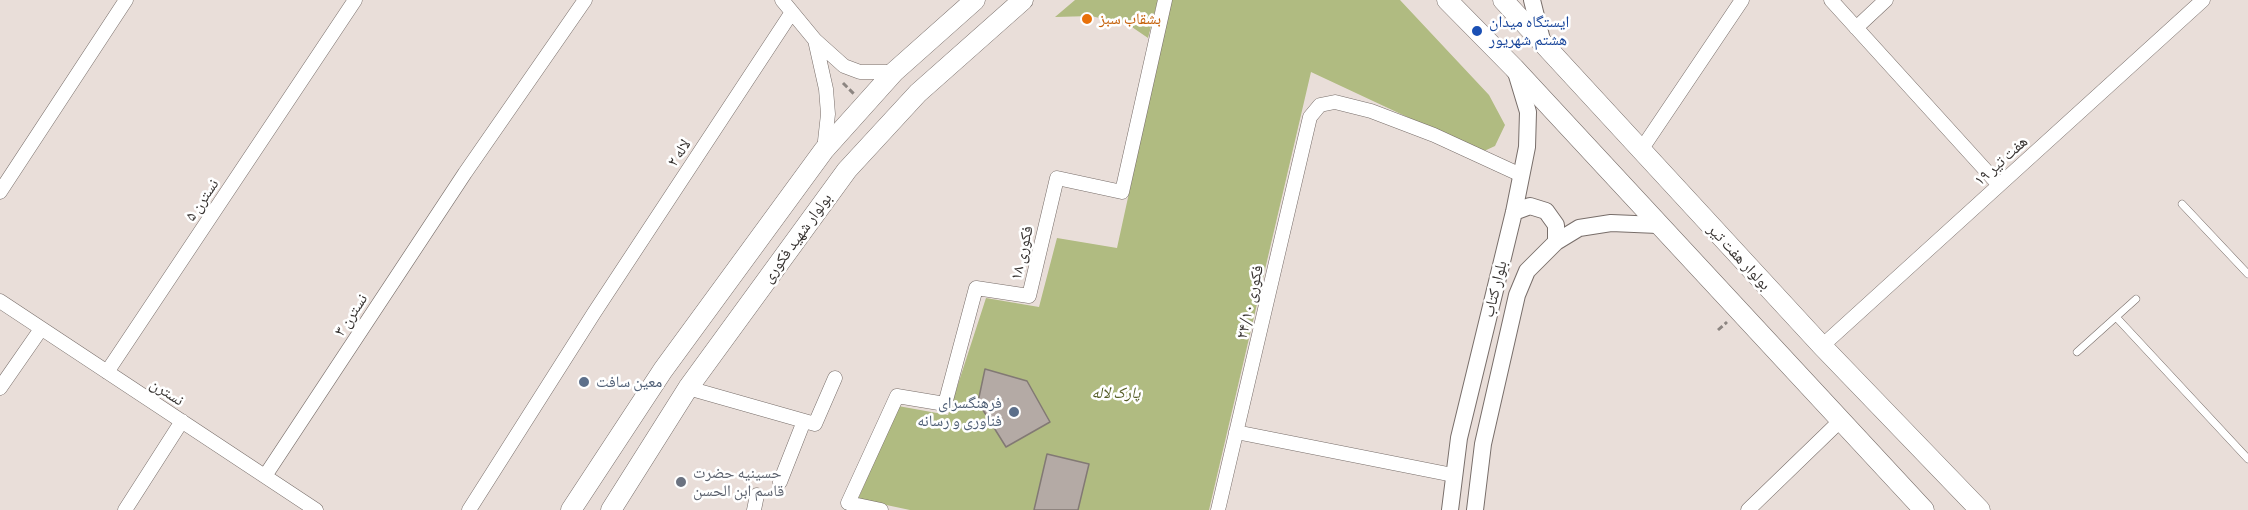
<!DOCTYPE html>
<meta charset="utf-8">
<style>
body{margin:0}
canvas{display:block;background:#e9ded9}
</style>
<canvas width="2248" height="510"></canvas>
<script>
const c = document.querySelector('canvas').getContext('2d');
c.lineJoin = 'round';
function fillPath(path, color) { c.fillStyle = color; c.fill(path, 'evenodd'); }
const shape = rows => new Path2D(rows.map(r => 'M' + r).join(''));
function strokePath(path, color, width, dash) { c.strokeStyle = color; c.lineWidth = width; c.lineCap = dash ? 'butt' : 'round'; c.setLineDash(dash || []); c.stroke(path); }
function label(font, color, halo, rows, align = 'center') {
  c.font = font + ' "Crimson Pro","Noto Naskh Arabic",serif'; c.lineWidth = 5; c.setLineDash([]); c.textBaseline = 'middle'; c.strokeStyle = halo; c.fillStyle = color; for (const [text, x, y, turn = 0] of rows) {
    c.save(); c.translate(x, y); c.rotate((+turn || 0) * Math.PI / 180); c.textAlign = isNaN(turn) ? turn : align; if (halo) c.strokeText(text, 0, 0); c.fillText(text, 0, 0); c.restore();
  }
}
const green = shape([
 [1075,0,1158,0,1148,38,1129,25,1091,16,1055,17],
 [1171,0,1400,0,1489,95,1505,125,1495,146,1482,152,1311,72,1209,510,910,510,858,499,898,406,948,415,986,298,1039,307,1057,238,1117,248]
]);
const building = shape([
 [985,369,1027,381,1050,422,1006,447,978,402,985,369],
 [1047,454,1089,464,1078,510,1034,510,1047,454]
]);
const path = shape([
 [843,83,854,94],
 [1718,330,1727,322]
]);
const service = shape([
 [2182,204,2248,274],
 [2116,317,2248,459],
 [2077,352,2136,299]
]);
const minor = shape([
 [782,0,815,40,844,66,860,72,894,72],
 [1831,0,1999,185],
 [1856,28,1886,0],
 [815,40,826,89,828,114,824,150],
 [1641,150,1742,0],
 [0,192,126,0],
 [0,301,316,510],
 [1822,346,2203,0],
 [107,372,355,0],
 [0,388,41,329],
 [688,388,815,424,835,378],
 [1236,432,1453,475],
 [265,476,465,173,585,0],
 [780,482,804,421],
 [125,510,182,421],
 [469,510,594,313,792,12],
 [754,510,757,495],
 [881,510,848,503,897,396,945,404,976,288,1029,296,1057,178,1122,192,1165,0],
 [1218,510,1310,117,1320,105,1335,102,1371,111,1434,135,1521,175],
 [1748,510,1840,421]
]);
const tertiary = shape([
 [1532,0,1543,44],
 [1514,212,1530,206,1546,211,1556,225,1556,242],
 [1450,510,1459,438,1514,212,1527,147,1528,112,1515,69],
 [1475,510,1483,444,1517,295,1527,271,1556,242,1579,228,1611,223,1658,225]
]);
const secondary = shape([
 [1447,0,1514,68,1924,510],
 [1503,0,1822,346,1980,510],
 [571,510,663,370,824,150,894,72,975,0],
 [611,510,688,388,847,170,918,93,1023,0]
]);
const markers = [
 [1087,19,6,"#e8710a"],
 [1477,31,6,"#1a4fb4"],
 [584,382,6,"#5c6f8a"],
 [1014,412,6,"#5c6f8a"],
 [681,482,6,"#6b7280"]
];
const foodNames = [
 ["بشقاب سبز",1099,19]
];
const transitNames = [
 ["ایستگاه میدان",1489,22],
 ["هشتم شهریور",1489,40]
];
const streetNames = [
 ["لاله ۲",679,153,-57],
 ["هفت تیر ۱۹",2001,161,-42],
 ["نسترن ۵",202,200,-56],
 ["بولوار شهید فکوری",797,238,-54],
 ["فکوری ١٨",1022,253,-77],
 ["بولوار هفت تیر",1739,257,47],
 ["بلوار کتاب",1495,289,-76],
 ["فکوری ۲۴/۱۰",1250,302,-77],
 ["نسترن ۳",351,315,-57],
 ["نسترن",167,392,33]
];
const serviceNames = [
 ["معین سافت",596,382],
 ["فرهنگسرای",1002,403,"right"],
 ["فناوری و رسانه",1002,421,"right"]
];
const parkNames = [
 ["پارک لاله",1116,393]
];
const worshipNames = [
 ["حسینیه حضرت",693,473],
 ["قاسم ابن الحسن",693,491]
];
fillPath(green, '#b0bb81');
fillPath(building, '#b4aaa5');
strokePath(building, '#827974', 1.5);
strokePath(service, '#786e6a', 8);
strokePath(minor, '#786e6a', 15);
strokePath(tertiary, '#786e6a', 18);
strokePath(secondary, '#786e6a', 21);
strokePath(path, '#8c8581', 3, [6, 3]);
strokePath(service, '#fff', 7);
strokePath(minor, '#fff', 14);
strokePath(tertiary, '#fff', 16);
strokePath(secondary, '#fff', 20);
for (const [x, y, r, color] of markers) { const dot = new Path2D(); dot.arc(x, y, r, 0, 2 * Math.PI); c.fillStyle = color; c.fill(dot); strokePath(dot, '#fff', 2); }
label('16px', '#c56008', '#fff', foodNames, 'left');
label('16px', '#164399', '#fff', transitNames, 'left');
label('16px', '#363230', '#fff', streetNames);
label('16px', '#4e5e75', '#fff', serviceNames, 'left');
label('italic 16px', '#545c24', '#fff', parkNames);
label('16px', '#5b616d', '#fff', worshipNames, 'left');
</script>
